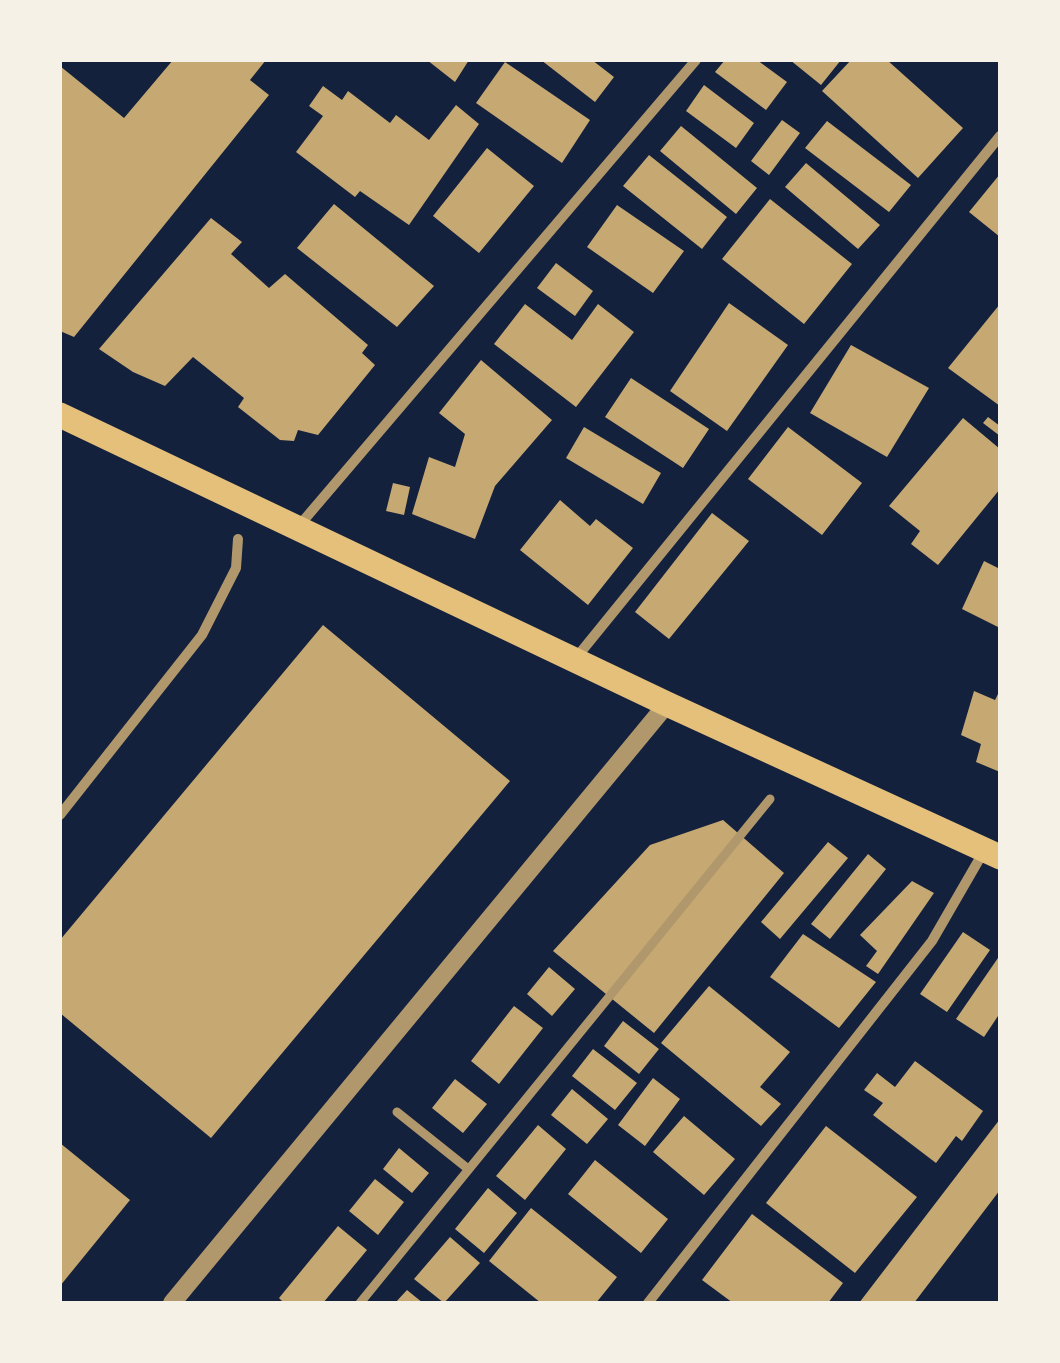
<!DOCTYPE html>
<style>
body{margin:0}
#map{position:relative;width:1060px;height:1363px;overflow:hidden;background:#14213d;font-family:Karla,sans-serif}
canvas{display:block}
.frame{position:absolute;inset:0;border:62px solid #f6f1e7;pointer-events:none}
</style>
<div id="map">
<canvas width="1060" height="1363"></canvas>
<div class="frame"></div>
</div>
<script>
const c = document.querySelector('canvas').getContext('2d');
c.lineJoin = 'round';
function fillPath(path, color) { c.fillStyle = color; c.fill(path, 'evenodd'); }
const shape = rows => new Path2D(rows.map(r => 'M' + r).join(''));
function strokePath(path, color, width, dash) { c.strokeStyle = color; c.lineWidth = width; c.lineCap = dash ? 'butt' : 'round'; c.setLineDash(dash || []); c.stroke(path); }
const building = shape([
 [173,60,266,60,250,80,269,95,74,337,60,331,60,66,124,118],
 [427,60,469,60,455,82],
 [541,60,592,60,614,77,595,102],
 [725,60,757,60,787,82,766,110,715,72],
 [790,60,841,60,821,85],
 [851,60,887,60,963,128,918,178,822,91],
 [505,62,590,120,562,163,476,103],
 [704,85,754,123,736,148,686,111],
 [323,86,342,100,348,91,390,123,396,115,429,140,456,105,479,124,409,225,360,191,355,197,296,152,323,116,309,106],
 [782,120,800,133,769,175,751,161],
 [827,121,911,185,889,212,805,148],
 [681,126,757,188,736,214,660,151],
 [487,148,534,186,479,253,433,216],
 [649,155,727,217,702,249,623,186],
 [806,163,880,225,858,249,785,187],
 [1000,174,1000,237,969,212],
 [770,199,852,264,804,324,722,259],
 [334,204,434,286,397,327,297,248],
 [617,205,684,251,653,293,587,247],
 [211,218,242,242,231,254,269,288,285,274,368,345,362,353,375,365,318,435,298,430,294,441,280,440,238,407,244,398,193,357,165,386,133,372,99,349],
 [556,263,593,291,575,316,537,288],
 [729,303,788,345,727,431,670,391],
 [525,304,572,340,598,304,634,332,576,407,494,344],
 [1000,304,1000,406,948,368],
 [851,345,929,388,887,457,810,413],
 [481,360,552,420,495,486,475,539,412,514,429,457,455,467,465,434,439,413],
 [631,378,709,429,683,468,605,417],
 [988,417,1000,426,1000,436,983,423],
 [963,418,1000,449,1000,489,938,565,911,544,920,531,889,506],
 [584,427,661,473,643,504,566,458],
 [788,427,862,483,822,535,748,479],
 [393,483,410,487,404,515,386,511],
 [560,500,590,526,596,519,633,548,588,605,520,550],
 [712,513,749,541,669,639,635,612],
 [984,561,1000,569,1000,628,962,609],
 [323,625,510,781,211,1138,60,1013,60,940],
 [1000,690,1000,772,976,762,981,744,961,735,974,691,995,700],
 [723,820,784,873,654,1033,553,951,650,845],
 [828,842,848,858,780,939,761,922],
 [868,854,886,869,830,939,811,924],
 [912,881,934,893,878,974,866,966,877,951,860,935],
 [963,932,990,950,947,1012,920,994],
 [803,934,876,982,839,1028,770,977],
 [1000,955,1000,1013,984,1037,956,1019],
 [549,967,575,989,552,1016,527,994],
 [709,986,790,1052,760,1087,781,1104,761,1126,661,1043],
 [514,1006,543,1028,499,1084,471,1061],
 [623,1021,659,1049,639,1074,604,1046],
 [593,1049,637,1083,615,1110,572,1076],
 [915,1061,983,1111,962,1141,956,1136,936,1163,873,1115,883,1103,864,1090,877,1073,895,1087],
 [653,1078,680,1099,645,1146,618,1125],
 [455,1079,487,1104,463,1133,432,1108],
 [572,1089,608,1119,587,1144,551,1115],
 [684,1116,735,1159,704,1195,653,1152],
 [1000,1119,1000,1190,914,1303,859,1303],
 [538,1125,566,1149,525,1200,496,1176],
 [826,1126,917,1197,855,1273,766,1203],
 [60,1143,130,1200,60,1286],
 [399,1148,429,1173,412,1193,383,1169],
 [595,1160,668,1219,641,1253,568,1194],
 [375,1179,404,1202,378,1235,349,1211],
 [488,1188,517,1213,484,1253,455,1229],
 [531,1208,617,1277,596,1303,541,1303,489,1261],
 [752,1214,843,1283,828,1303,733,1303,702,1280],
 [338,1226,367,1250,323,1303,284,1303,279,1298],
 [450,1237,480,1263,444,1303,414,1279],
 [407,1290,423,1303,395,1303]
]);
const pedestrian = shape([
 [397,1112,467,1168],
 [360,1303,770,799]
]);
const minor = shape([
 [298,527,696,60],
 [576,658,1000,136],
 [60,815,202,635,236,568,238,539],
 [648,1303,932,941,984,851]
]);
const tertiary = shape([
 [172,1303,667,704]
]);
const primary = shape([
 [60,415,667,704,1000,857]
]);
fillPath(building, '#c6a872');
strokePath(pedestrian, '#b1986c', 9);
strokePath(minor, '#b1986c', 10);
strokePath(tertiary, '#b1986c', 18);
strokePath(primary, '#e5c07b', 25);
</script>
